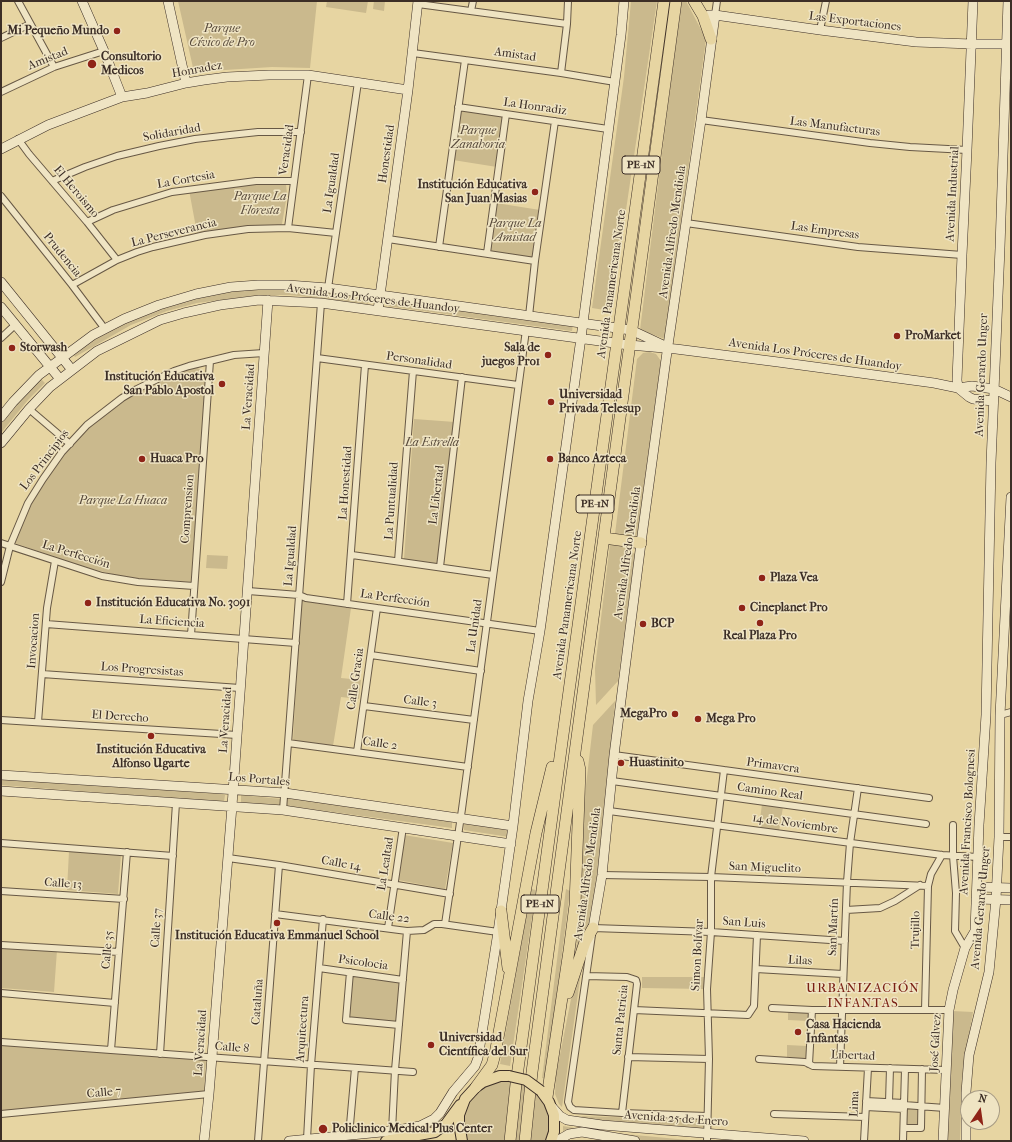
<!DOCTYPE html>
<meta charset="utf-8">
<style>
body{margin:0}
#map{position:relative;width:1012px;height:1142px;overflow:hidden;background:#e7d5a2;font-family:"IM FELL French Canon",serif}
canvas{display:block}
.frame{position:absolute;inset:0;border:2px solid #3c2e26;pointer-events:none}
.north{position:absolute;left:960px;top:1090px;width:40px;height:40px;box-sizing:border-box;background:#efe4c3;border:1px solid #a79b84;border-radius:50%;rotate:13deg;font-size:11px;font-weight:700;line-height:16px;text-align:center;color:#3c2e26}
.north::after{content:'';display:block;margin:auto;width:14px;height:18px;background:#8f2418;clip-path:polygon(50% 0,100% 100%,50% 72%,0 100%)}
</style>
<div id="map">
<canvas width="1012" height="1142"></canvas>
<div class="frame"></div>
<div class="north">N</div>
</div>
<script>
const c = document.querySelector('canvas').getContext('2d');
c.lineJoin = 'round';
function fillPath(path, color) { c.fillStyle = color; c.fill(path, 'evenodd'); }
const shape = rows => new Path2D(rows.map(r => 'M' + r).join(''));
function strokePath(path, color, width, dash) { c.strokeStyle = color; c.lineWidth = width; c.lineCap = dash ? 'butt' : 'round'; c.setLineDash(dash || []); c.stroke(path); }
function label(font, color, halo, rows, align = 'center') {
  c.font = font + ' "IM FELL French Canon",serif'; c.lineWidth = 3; c.setLineDash([]); c.textBaseline = 'middle'; c.strokeStyle = halo; c.fillStyle = color; for (const [text, x, y, turn = 0] of rows) {
    c.save(); c.translate(x, y); c.rotate((+turn || 0) * Math.PI / 180); c.textAlign = isNaN(turn) ? turn : align; if (halo) c.strokeText(text, 0, 0); c.fillText(text, 0, 0); c.restore();
  }
}
const green = shape([
 [178,1,317,1,310,68,272,67,194,72],
 [327,1,368,1,366,13,326,7],
 [374,1,385,1,384,11,373,9],
 [631,1,657,1,611,311,592,308,624,77],
 [681,1,686,1,706,39,665,339,640,330],
 [460,110,504,116,497,167,453,160],
 [257,182,286,184,287,195,282,224,279,226,229,229,197,233,189,190],
 [496,203,540,210,533,258,490,251],
 [239,289,299,289,369,297,368,304,290,295,259,295,197,303,167,311,131,325,75,357,72,352,114,326,173,302],
 [387,300,573,325,572,331,386,306],
 [650,352,656,354,661,361,637,538,615,534,637,359,643,353],
 [189,367,195,367,202,370,206,377,191,582,124,577,80,566,15,543,14,539,32,500,56,464,88,429,106,412,123,400,152,384],
 [40,378,45,383,28,400,1,433,1,421],
 [414,419,455,422,437,564,404,559],
 [610,544,622,546,635,554,618,681,596,705,595,668],
 [207,555,228,556,227,569,206,568],
 [301,601,351,608,341,678,361,680,359,699,341,697,333,746,293,740],
 [615,701,604,825,592,914,574,969,580,908,583,811,593,725],
 [1,778,222,794,225,795,224,802,1,785],
 [241,795,281,799,281,807,241,803],
 [288,797,452,820,452,828,288,806,286,805,286,799],
 [762,804,783,807,779,831,759,828],
 [466,822,509,828,509,837,464,830,464,824],
 [404,835,453,843,445,889,398,880],
 [69,851,121,855,118,894,67,890],
 [531,889,536,890,510,1066,500,1064],
 [566,889,570,891,546,1079,542,1078],
 [1,948,57,950,54,992,1,988],
 [582,965,562,1107,559,1104,555,1094,556,1075,573,989],
 [351,974,401,981,397,1023,348,1019],
 [642,977,705,977,705,989,642,988],
 [788,1011,809,1012,809,1021,788,1020],
 [952,1011,973,1012,962,1076,960,1141,947,1141],
 [1,1045,206,1060,205,1092,1,1112],
 [787,1045,807,1046,807,1061,787,1059],
 [500,1081,514,1082,528,1086,539,1095,546,1107,549,1121,548,1135,545,1141,468,1141,464,1133,463,1119,467,1105,475,1094,486,1085],
 [906,1108,921,1108,921,1128,905,1128],
 [580,1116,703,1120,703,1132,585,1119],
 [563,1126,592,1131,699,1141,649,1141,619,1137,563,1133]
]);
const street = shape([
 [18,1,54,67],
 [418,4,567,24],
 [471,11,473,1],
 [715,15,717,1],
 [820,30,826,1],
 [1,38,30,24],
 [413,53,561,73,615,82],
 [561,73,567,24,568,1],
 [1,92,54,67,104,51],
 [458,107,608,129],
 [701,120,870,143,910,147,967,150],
 [18,139,29,154,87,222,117,260],
 [52,181,85,167,117,156,159,146,195,139,230,135,258,132,301,132],
 [1,196,72,285,105,329],
 [87,222,113,210,172,192,256,181,294,181],
 [686,223,858,247,962,255],
 [288,228,308,75],
 [388,239,535,261],
 [439,247,465,60],
 [487,253,506,114],
 [72,285,117,260,137,252,153,247,205,235,248,229,288,228,336,233],
 [328,288,358,82],
 [529,316,535,261,555,121],
 [1,338,15,325],
 [317,358,518,385],
 [29,409,70,444],
 [1,543,102,576,138,582,194,586],
 [352,555,493,575],
 [398,561,413,371],
 [440,567,462,377],
 [1,582,10,546,28,503,43,479,62,452,87,425,122,398,137,389,174,371,189,366,234,355,264,353],
 [248,591,299,595,306,598,540,631],
 [347,604,365,365],
 [46,624,296,643],
 [191,635,210,361],
 [371,655,481,671],
 [42,674,240,688],
 [364,706,474,720],
 [1000,715,1011,712],
 [1,720,237,735],
 [38,722,47,608,55,561],
 [288,743,468,767],
 [357,752,377,608],
 [614,755,929,798],
 [612,781,926,824],
 [283,810,321,303],
 [609,811,942,855,978,857],
 [953,825,953,856,956,893,955,931,965,948],
 [999,837,1011,837],
 [1,843,173,856],
 [228,858,279,865,450,894],
 [602,875,711,877,928,886],
 [1,891,124,899],
 [846,910,880,908,895,901,920,885],
 [275,914,407,931,424,930,434,924,442,924,498,932],
 [445,924,462,809,526,330],
 [388,928,403,827],
 [1,945,119,952],
 [319,968,403,980],
 [756,969,843,974],
 [350,972,346,1020,399,1025],
 [586,976,627,977,636,980,637,984,622,1113],
 [1,993,115,1003],
 [772,1008,812,1010,949,1010],
 [634,1010,748,1015,754,1006,757,935],
 [925,1010,928,886,931,874,942,855],
 [1,1042,413,1072],
 [111,1050,127,852],
 [160,1054,176,803],
 [628,1057,709,1059],
 [759,1059,805,1062,813,1066,947,1070],
 [809,1064,812,1010],
 [840,1067,847,882,850,843,858,788],
 [866,1101,904,1103],
 [889,1102,890,1068],
 [904,1105,945,1108],
 [866,1107,904,1109],
 [1,1114,209,1094],
 [774,1114,865,1117],
 [707,1116,622,1113,574,1110,570,1107,568,1102,593,928,711,932,845,941],
 [904,1128,921,1128,922,1069],
 [392,1131,395,1070,407,931],
 [349,1136,355,1068],
 [307,1139,311,1065,323,919],
 [258,1141,279,865],
 [707,1141,709,1059,707,989,711,932,711,877,724,770],
 [864,1141,868,1068],
 [903,1141,905,1069]
]);
const secondary = shape([
 [82,1,104,51,122,97],
 [168,1,186,83],
 [709,15,715,15,820,30,916,42,972,44,1006,44],
 [1,149,48,125,122,97,147,93,186,83,204,80,227,77,269,75,308,75,408,90],
 [1,282,72,370],
 [1,307,60,379],
 [378,310,408,90,418,1],
 [958,388,957,380,962,255,967,150,973,1],
 [958,388,969,397,973,399,993,401],
 [1,417,13,402,39,375,93,335,124,319,159,305,196,294,231,287,258,285,288,285,328,288,387,296,631,330,663,345],
 [1,443,29,409,50,387,97,351,160,320,184,313,220,305,259,300,321,303,629,345,676,349,778,362,934,383,958,388,972,386,994,389,1011,397],
 [1,775,285,793,513,826],
 [1,791,283,810,511,844],
 [977,887,1011,888],
 [976,899,1011,900],
 [593,928,602,875,614,755,641,543,666,359,701,120,715,15],
 [552,1107,560,1116,567,1120,602,1125,804,1141],
 [204,1141,209,1094,232,806,268,300],
 [289,1141,392,1131,420,1126,434,1119,440,1113,453,1092,475,1066,478,1058,498,932,513,826,528,701,540,631,581,338,621,35,624,1],
 [557,1141,569,1134,582,1132,635,1141],
 [943,1141,949,1010,953,990,965,948,975,931,979,825,986,715,991,463,1000,248,1008,1],
 [966,1141,966,1092,969,1055,989,972,996,899,999,837,1000,715,1011,497]
]);
const primary = shape([
 [541,1091,549,1102,554,1115,554,1132,551,1141],
 [386,1141,435,1132,446,1124,460,1105],
 [462,1141,459,1123,459,1115,465,1099,476,1087,483,1082,500,1076,509,1076]
]);
const highway = shape([
 [694,1,703,16,711,39],
 [604,538,641,543],
 [501,911,508,968],
 [568,993,585,942,593,928],
 [476,1087,492,1065,495,1054,536,833,552,767],
 [547,1097,569,951,575,905,580,770,578,761],
 [510,1141,516,1084,562,742,664,1],
 [525,1141,532,1072,676,1]
]);
const primaryBridge = shape([
 [509,1076,526,1080,541,1091]
]);
const markers = [
 [117,31,4,"#8f2418"],
 [92,64,5,"#8f2418"],
 [535,192,4,"#8f2418"],
 [897,336,4,"#8f2418"],
 [12,348,4,"#8f2418"],
 [548,355,4,"#8f2418"],
 [222,384,4,"#8f2418"],
 [551,402,4,"#8f2418"],
 [142,459,4,"#8f2418"],
 [550,459,4,"#8f2418"],
 [762,578,4,"#8f2418"],
 [88,603,4,"#8f2418"],
 [742,608,4,"#8f2418"],
 [760,623,4,"#8f2418"],
 [643,624,4,"#8f2418"],
 [675,714,4,"#8f2418"],
 [698,719,4,"#8f2418"],
 [151,736,4,"#8f2418"],
 [621,763,4,"#8f2418"],
 [277,923,4,"#8f2418"],
 [798,1032,4,"#8f2418"],
 [431,1045,4,"#8f2418"],
 [323,1129,5,"#8f2418"]
];
const shields = [
 [641,165,38],
 [595,504,38],
 [540,904,38]
];
const shieldNames = [
 ["PE-1N",641,165],
 ["PE-1N",595,504],
 ["PE-1N",540,904]
];
const streetNames = [
 ["Las Exportaciones",855,22,7],
 ["Amistad",515,55,8],
 ["Amistad",48,59,-22],
 ["Honradez",197,70,-10],
 ["La Honradiz",535,107,8],
 ["Las Manufacturas",835,127,7],
 ["Solidaridad",172,133,-10],
 ["Veracidad",287,150,-82],
 ["Honestidad",387,154,-82],
 ["La Cortesia",186,180,-10],
 ["La Igualdad",332,183,-82],
 ["El Heroismo",76,192,50],
 ["Avenida Industrial",953,194,-87],
 ["Las Empresas",825,231,8],
 ["Avenida Alfredo Mendiola",673,232,-82],
 ["La Perseverancia",174,233,-14],
 ["Prudencia",62,255,51],
 ["Avenida Panamericana Norte",612,284,-82],
 ["Avenida Los Próceres de Huandoy",373,299,7],
 ["Avenida Los Próceres de Huandoy",815,355,8],
 ["Personalidad",419,361,8],
 ["Avenida Gerardo Unger",982,375,-88],
 ["La Veracidad",249,397,-86],
 ["Los Principios",45,460,-53],
 ["La Honestidad",346,483,-86],
 ["La Libertad",437,495,-83],
 ["La Puntualidad",392,501,-86],
 ["Comprension",188,509,-86],
 ["Avenida Alfredo Mendiola",628,553,-82],
 ["La Perfección",76,555,17],
 ["La Igualdad",291,556,-86],
 ["La Perfección",395,599,8],
 ["Avenida Panamericana Norte",568,605,-82],
 ["La Eficiencia",172,622,4],
 ["La Unidad",475,626,-82],
 ["Invocacion",34,641,-86],
 ["Los Progresistas",142,670,4],
 ["Calle Gracia",356,679,-82],
 ["Calle 3",420,702,7],
 ["El Derecho",120,717,4],
 ["La Veracidad",226,720,-86],
 ["Calle 2",380,744,8],
 ["Primavera",773,766,8],
 ["Los Portales",259,780,5],
 ["Camino Real",770,792,8],
 ["Avenida Francisco Bolognesi",968,822,-87],
 ["14 de Noviembre",795,824,8],
 ["Calle 14",341,864,10],
 ["La Lealtad",386,864,-81],
 ["San Miguelito",765,868,2],
 ["Avenida Alfredo Mendiola",588,874,-82],
 ["Calle 13",63,884,4],
 ["Avenida Gerardo Unger",981,908,-85],
 ["Calle 22",389,917,7],
 ["San Luis",744,923,4],
 ["San Martín",834,927,-88],
 ["Calle 37",157,928,-86],
 ["Trujillo",916,930,-89],
 ["Calle 35",108,950,-85],
 ["Simon Bolívar",698,955,-87],
 ["Lilas",800,961,3],
 ["Psicolocia",363,963,8],
 ["Cataluña",258,1002,-86],
 ["Santa Patricia",621,1020,-84],
 ["Arquitectura",303,1029,-86],
 ["La Veracidad",201,1043,-86],
 ["José Gálvez",936,1043,-87],
 ["Calle 8",232,1048,4],
 ["Libertad",853,1056,2],
 ["Calle 7",104,1093,-5],
 ["Lima",855,1104,-87],
 ["Avenida 25 de Enero",676,1119,4]
];
const parkNames = [
 ["Parque",222,29],
 ["Cívico de Pro",222,43],
 ["Parque",478,131],
 ["Zanahoria",478,145],
 ["Parque La",260,197],
 ["Floresta",260,211],
 ["Parque La",515,224],
 ["Amistad",515,238],
 ["La Estrella",432,443],
 ["Parque La Huaca",123,501]
];
const poiNames = [
 ["Mi Pequeño Mundo",109,31,"right"],
 ["Consultorio",101,57],
 ["Medicos",101,71],
 ["Institución Educativa",527,185,"right"],
 ["San Juan Masias",527,199,"right"],
 ["ProMarket",905,336],
 ["Storwash",20,348],
 ["Sala de",540,348,"right"],
 ["juegos Pro1",540,362,"right"],
 ["Institución Educativa",214,377,"right"],
 ["San Pablo Apostol",214,391,"right"],
 ["Universidad",559,395],
 ["Privada Telesup",559,409],
 ["Huaca Pro",150,459],
 ["Banco Azteca",558,459],
 ["Plaza Vea",770,578],
 ["Institución Educativa No. 3091",96,603],
 ["Cineplanet Pro",750,608],
 ["BCP",651,624],
 ["Real Plaza Pro",760,636,"center"],
 ["MegaPro",667,714,"right"],
 ["Mega Pro",706,719],
 ["Institución Educativa",151,750,"center"],
 ["Alfonso Ugarte",151,764,"center"],
 ["Huastinito",629,763],
 ["Institución Educativa Emmanuel School",277,936,"center"],
 ["Casa Hacienda",806,1025],
 ["Infantas",806,1039],
 ["Universidad",439,1038],
 ["Científica del Sur",439,1052],
 ["Policlinico Medical Plus Center",332,1129]
];
const neighbourhoodNames = [
 ["URBANIZACIÓN",863,989],
 ["INFANTAS",863,1004]
];
fillPath(green, '#cab98d');
strokePath(street, '#675845', 8);
strokePath(secondary, '#3c2e26', 10);
strokePath(primary, '#3c2e26', 12);
strokePath(highway, '#3c2e26', 12);
strokePath(street, '#efe4c3', 6);
strokePath(secondary, '#efe4c3', 9);
strokePath(primary, '#e7d5a2', 10);
strokePath(highway, '#e7d5a2', 11);
strokePath(primaryBridge, '#3c2e26', 12, []);
strokePath(primaryBridge, '#e7d5a2', 10);
for (const [x, y, r, color] of markers) { const dot = new Path2D(); dot.arc(x, y, r, 0, 2 * Math.PI); c.fillStyle = color; c.fill(dot); strokePath(dot, '#efe4c3', 1.5); }
for (const [x, y, w] of shields) { const box = new Path2D(); box.roundRect(x - w / 2, y - 9, w, 18, 3); c.fillStyle = '#efe4c3'; c.fill(box); strokePath(box, '#3c2e26', 1); }
label('bold 11px', '#3c2e26', null, shieldNames);
label('12px', '#3c2e26', '#efe4c3', streetNames);
label('italic 12px', '#584a3b', '#efe4c3', parkNames);
label('bold 12px', '#3c2e26', '#efe4c3', poiNames, 'left');
c.letterSpacing = '1px';
label('13px', '#7a1f14', '#efe4c3', neighbourhoodNames);
c.letterSpacing = '0px';
</script>
